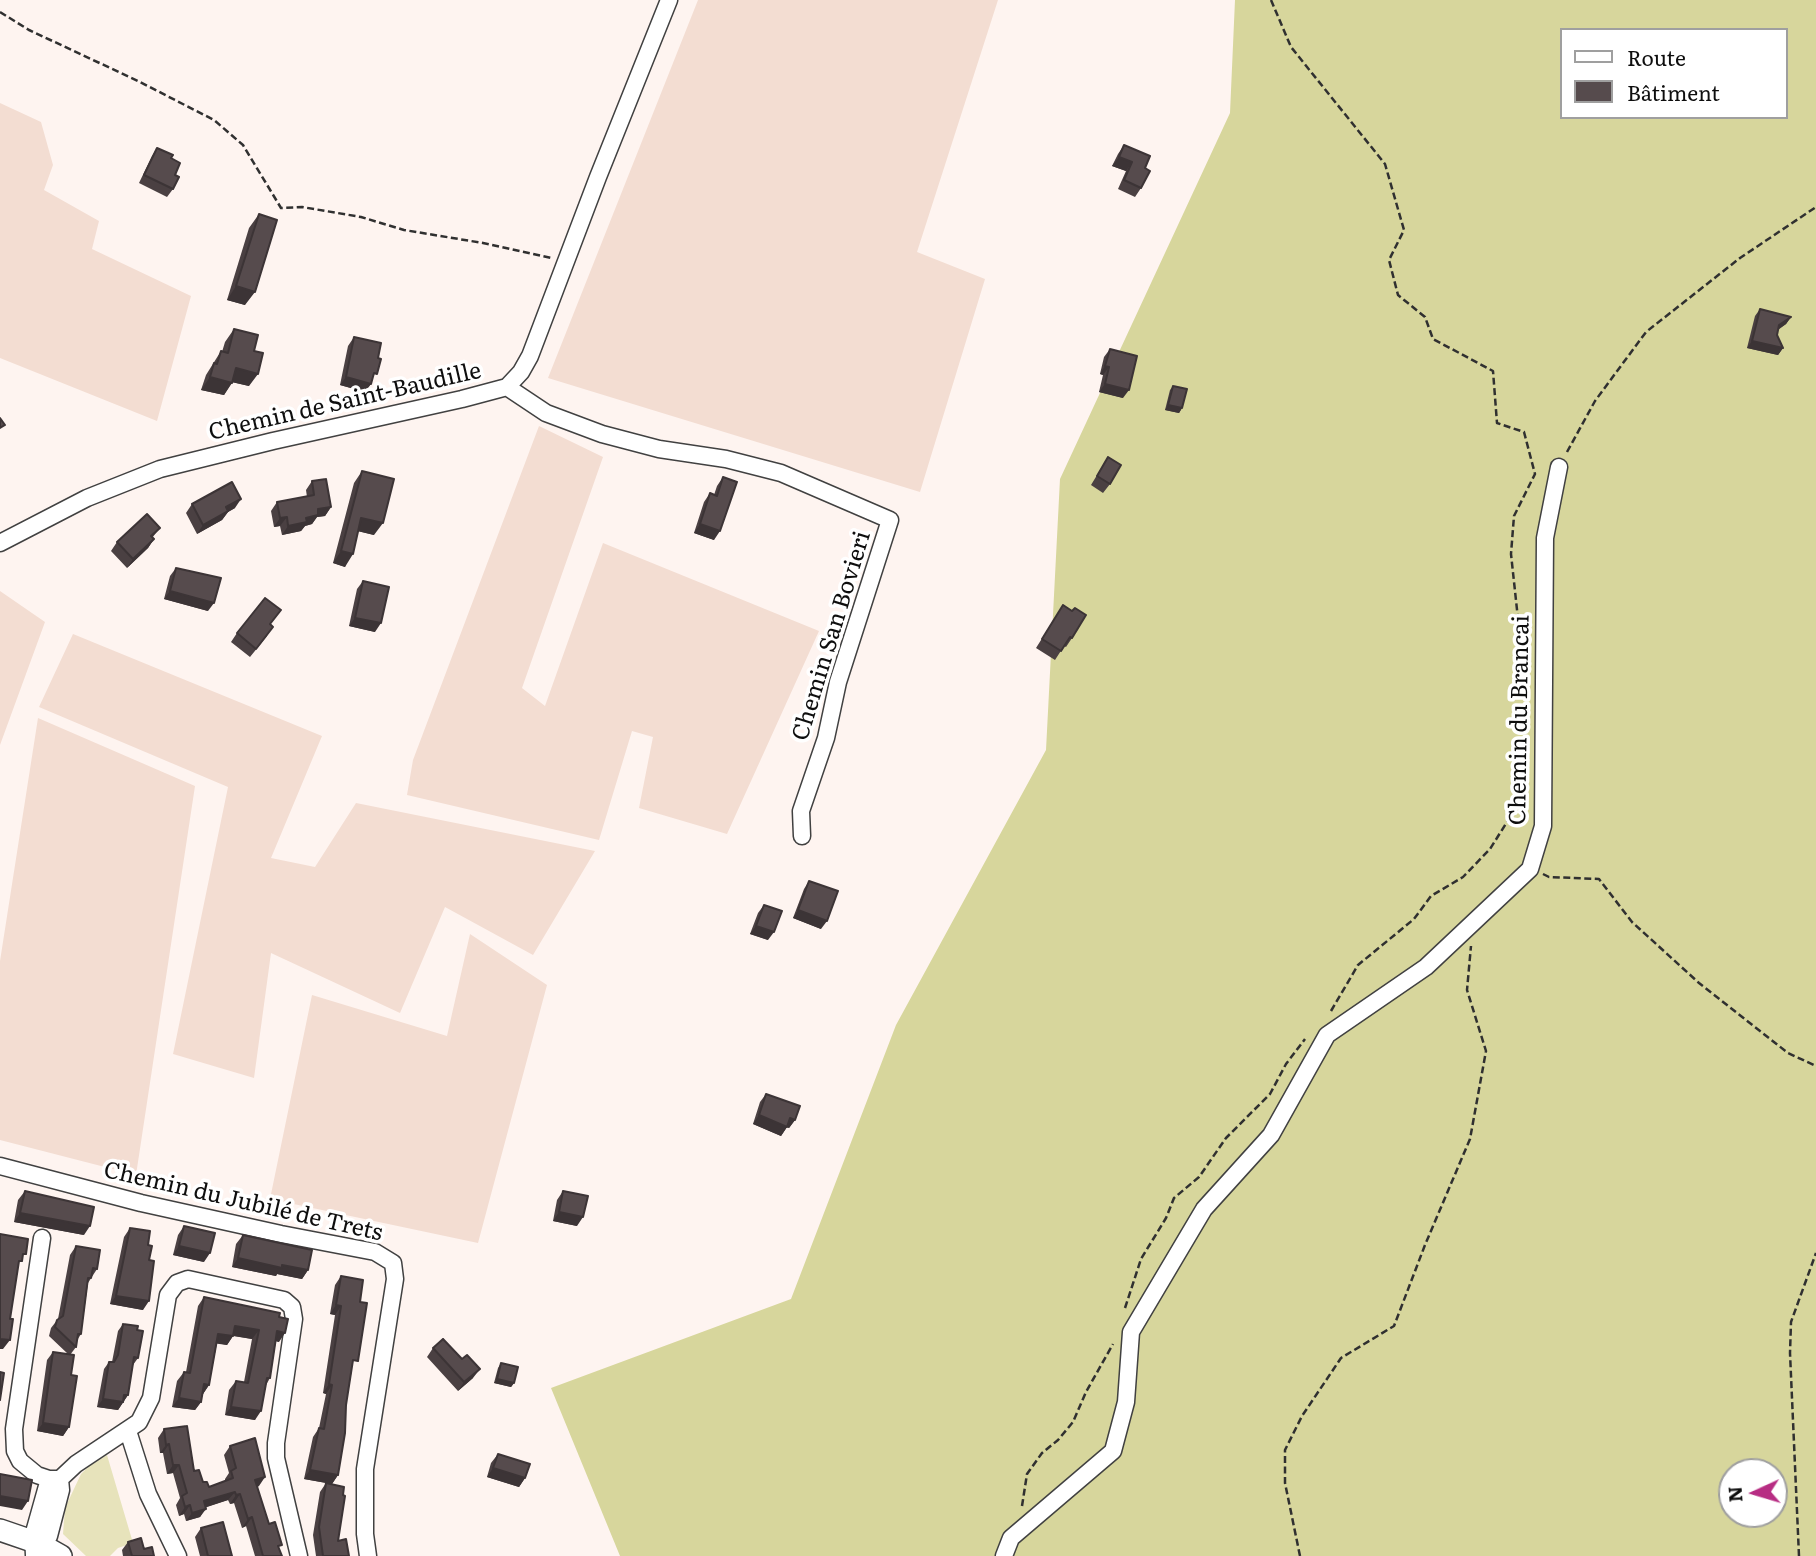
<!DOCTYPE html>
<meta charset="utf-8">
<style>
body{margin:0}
#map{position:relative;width:1816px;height:1556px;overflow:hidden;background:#fef4f0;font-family:Literata,serif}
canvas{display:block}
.legend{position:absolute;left:1560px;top:28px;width:228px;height:91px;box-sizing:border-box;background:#fff;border:2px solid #9f9f9f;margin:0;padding:9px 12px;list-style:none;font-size:21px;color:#0e0e0e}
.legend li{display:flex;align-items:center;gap:14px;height:35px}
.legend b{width:35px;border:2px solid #9f9f9f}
.north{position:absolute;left:1718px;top:1458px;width:70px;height:70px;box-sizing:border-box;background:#fff;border:2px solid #9f9f9f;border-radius:50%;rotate:266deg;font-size:19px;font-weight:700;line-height:28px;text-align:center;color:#0e0e0e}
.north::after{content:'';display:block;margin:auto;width:24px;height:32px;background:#b72d83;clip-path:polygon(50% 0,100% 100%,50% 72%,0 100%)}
</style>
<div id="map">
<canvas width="1816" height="1556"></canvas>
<ul class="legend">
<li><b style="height:9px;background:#fff"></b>Route</li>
<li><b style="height:19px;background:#564b4d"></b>Bâtiment</li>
</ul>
<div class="north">N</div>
</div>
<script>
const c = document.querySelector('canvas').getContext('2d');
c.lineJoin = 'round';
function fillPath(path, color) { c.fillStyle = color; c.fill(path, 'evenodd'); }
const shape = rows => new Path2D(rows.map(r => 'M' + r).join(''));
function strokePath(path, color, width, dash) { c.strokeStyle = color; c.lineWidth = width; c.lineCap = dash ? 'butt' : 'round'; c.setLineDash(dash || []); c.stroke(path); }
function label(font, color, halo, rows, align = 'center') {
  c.font = font + ' Literata,serif'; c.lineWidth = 7; c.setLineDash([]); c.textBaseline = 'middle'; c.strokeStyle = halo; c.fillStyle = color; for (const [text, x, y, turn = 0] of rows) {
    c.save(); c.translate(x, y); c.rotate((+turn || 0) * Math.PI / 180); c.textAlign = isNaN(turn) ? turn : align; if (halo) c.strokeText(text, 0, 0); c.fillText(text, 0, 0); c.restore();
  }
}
const farmland = shape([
 [698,0,998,0,917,252,985,279,920,492,548,378],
 [0,103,41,122,53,165,44,190,99,221,92,249,191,296,157,421,0,358],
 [539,426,603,457,522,688,545,706,603,543,819,631,727,834,639,808,653,737,632,731,599,840,407,795,413,760],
 [0,591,45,622,0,745],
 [73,634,322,736,271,858,315,867,356,803,595,851,533,955,445,907,400,1013,271,953,254,1078,173,1054,228,787,39,707],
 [38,718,195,786,136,1175,0,1140,0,961],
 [470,934,547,985,478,1243,270,1199,312,995,447,1036]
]);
const green = shape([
 [107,1455,133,1543,118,1548,110,1556,86,1556,63,1534,65,1508,81,1474,89,1466]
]);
const forest = shape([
 [1235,0,1816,0,1816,1556,620,1556,551,1388,791,1299,896,1025,1046,750,1060,479,1230,113],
 [1562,30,1786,30,1786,117,1562,117],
 [1732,1472,1774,1472,1774,1514,1732,1514]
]);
const path = shape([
 [1271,0,1291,47,1385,164,1404,230,1389,260,1398,295,1425,317,1433,339,1493,371,1497,423,1524,432,1535,474,1514,516,1511,554,1522,656,1527,678],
 [0,12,29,30,138,81,214,120,243,145,281,208,302,207,361,217,404,230,483,243,551,258],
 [1567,452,1595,401,1646,332,1740,258,1816,207],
 [1543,874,1549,877,1599,879,1632,922,1699,983,1788,1053,1816,1066],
 [1331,1011,1358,965,1414,919,1431,896,1463,877,1490,849,1524,795,1526,778],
 [1125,1308,1141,1259,1166,1218,1174,1198,1199,1177,1226,1138,1270,1094,1286,1064,1305,1039],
 [1022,1506,1027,1474,1042,1453,1058,1440,1073,1422,1086,1392,1113,1344],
 [1300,1556,1285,1483,1285,1450,1302,1416,1341,1358,1394,1326,1425,1245,1470,1139,1486,1051,1467,990,1471,946],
 [1799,1556,1790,1353,1791,1322,1816,1253]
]);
const minor = shape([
 [507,387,546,413,602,434,659,449,726,459,781,473,890,520,838,682,826,738,801,811,802,836],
 [0,543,87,498,160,469,273,441,462,399,507,387,521,372,530,356,598,177,669,0],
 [0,1166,141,1203,281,1234,375,1252,393,1263,395,1279,365,1469,365,1534,368,1556],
 [42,1238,14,1429,15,1451,20,1461,37,1475,49,1479,60,1479,76,1464,139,1422,151,1398,168,1295,177,1283,188,1279,284,1300,292,1307,294,1319,276,1443,276,1458,299,1556],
 [128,1431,148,1494,178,1556],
 [49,1479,33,1536,34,1555,49,1536,61,1490,60,1479],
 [1004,1556,1011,1538,1113,1451,1126,1402,1131,1332,1204,1209,1271,1135,1327,1035,1426,967,1530,869,1543,826,1545,538,1559,467]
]);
const tertiary = shape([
 [0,1530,38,1543,61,1556]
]);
const wall = shape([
 [1124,145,1145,168,1141,188,1135,197,1118,189,1126,171,1112,166,1118,154],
 [157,148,171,158,175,175,173,189,167,197,139,183,152,156],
 [259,214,245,305,227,300,249,228],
 [1760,309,1791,317,1786,324,1778,330,1777,335,1783,348,1778,355,1747,348,1755,316],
 [234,329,254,351,249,386,232,382,224,395,201,390,206,375,221,351,222,352,225,342],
 [354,337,372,382,365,392,340,385,348,346],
 [1110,349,1123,398,1099,392,1103,375,1100,374,1104,357],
 [1173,386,1182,408,1179,413,1165,410,1170,390],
 [1108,457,1110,484,1103,493,1091,485],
 [362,471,374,535,358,531,345,567,333,563,354,483],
 [723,477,714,540,694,533,704,502,710,493,714,495,717,486],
 [312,481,331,507,325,516,317,517,312,524,305,526,301,531,282,535,280,526,274,527,271,511,277,502,307,497,306,490],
 [192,504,235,508,228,512,222,520,197,534,186,513],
 [160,528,152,538,154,539,148,548,127,568,111,551,117,542],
 [176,568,208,611,164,599,170,576],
 [363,581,375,632,349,626,357,589],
 [1063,605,1072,638,1066,647,1064,646,1055,660,1036,648],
 [270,624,267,636,250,657,231,642,237,633],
 [809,881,821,929,793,918,804,889],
 [764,905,768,940,750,934,758,913],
 [766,1094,795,1120,789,1128,787,1127,781,1136,753,1124,760,1102],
 [25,1191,84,1235,14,1222,18,1200],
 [563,1191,577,1226,553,1221,557,1200],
 [184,1226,204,1262,173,1255,178,1235],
 [130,1228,148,1245,149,1260,143,1310,110,1304,124,1237],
 [243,1235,308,1270,302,1279,277,1274,276,1276,232,1267,236,1244],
 [76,1246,97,1269,88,1283,81,1334,76,1342,76,1347,70,1355,71,1375,69,1427,63,1436,37,1431,47,1360,53,1352,68,1354,49,1336,51,1328,58,1319,70,1255],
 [341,1276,352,1369,346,1405,338,1475,332,1484,304,1479,313,1437,319,1428,326,1394,323,1393,335,1315,330,1314,335,1285],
 [204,1297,279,1317,279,1342,276,1341,270,1378,266,1385,255,1420,225,1415,229,1390,236,1381,244,1382,252,1339,233,1336,227,1345,217,1343,209,1385,203,1394,202,1394,201,1402,195,1410,172,1407,177,1381,184,1372,186,1372,198,1306],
 [123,1324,137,1330,138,1358,133,1365,128,1395,118,1410,97,1407,104,1369,109,1362,112,1362,118,1331],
 [433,1348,473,1378,458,1391,427,1357],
 [501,1363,514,1383,511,1387,494,1383,498,1368],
 [164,1429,194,1471,203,1482,209,1487,225,1481,225,1479,229,1473,224,1455,230,1446,259,1486,257,1487,269,1524,282,1556,255,1556,246,1526,242,1528,234,1503,230,1504,228,1500,206,1507,200,1517,186,1521,184,1514,179,1516,176,1505,180,1498,173,1473,167,1474,163,1453,160,1453,158,1438],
 [498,1454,525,1478,519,1487,487,1477,491,1463],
 [326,1483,338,1541,349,1556,316,1556,313,1535,320,1492],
 [201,1528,232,1556,200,1556,195,1537],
 [128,1542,144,1549,154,1556,123,1556,122,1550]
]);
const shadedWall = shape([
 [1119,157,1132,162,1126,171,1112,166],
 [236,286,255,292,245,305,227,300],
 [1791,317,1786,324,1774,332,1779,325],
 [1752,341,1783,348,1778,355,1747,348],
 [1105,366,1109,367,1103,375,1100,374],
 [236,368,258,374,249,386,227,381],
 [210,377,232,383,224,395,201,390],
 [346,377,371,384,365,392,340,385],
 [1105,384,1129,390,1123,398,1099,392],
 [1168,405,1182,408,1179,413,1165,410],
 [241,499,235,508,228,512,222,520,197,534,203,525,226,507],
 [331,507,325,516,317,517,312,524,305,526,301,531,282,535,288,526,306,518,318,509],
 [287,517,280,526,274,527,280,518],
 [361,518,383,523,374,535,353,530],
 [700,524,720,531,714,540,694,533],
 [154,539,148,548,127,568,133,559],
 [341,551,353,554,345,567,333,563],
 [170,591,214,603,208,611,164,599],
 [355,618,381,623,375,632,349,626],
 [798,910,827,921,821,929,793,918],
 [756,926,774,932,768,940,750,934],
 [759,1115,790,1118,795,1120,789,1128,787,1127,781,1136,753,1124],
 [559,1212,583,1217,577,1226,553,1221],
 [20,1213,90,1226,84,1235,14,1222],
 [179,1246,210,1253,204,1262,173,1255],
 [238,1258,282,1265,308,1270,302,1279,277,1274,276,1276,232,1267],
 [116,1296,149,1301,143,1310,110,1304],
 [336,1305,341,1306,335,1315,330,1314],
 [235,1326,259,1330,252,1339,229,1335],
 [277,1331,285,1333,279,1342,271,1340],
 [218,1334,233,1336,227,1345,212,1343],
 [0,1339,10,1340,3,1349,0,1349],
 [480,1369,473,1378,458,1391,464,1382],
 [497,1379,514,1383,511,1387,494,1383],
 [204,1384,209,1385,203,1394,198,1393],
 [329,1384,332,1385,326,1394,323,1393],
 [124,1395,128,1395,118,1410,97,1407,103,1399],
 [179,1398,201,1402,195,1410,172,1407],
 [231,1407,261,1411,255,1420,225,1415],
 [43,1423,69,1427,63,1436,37,1431],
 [169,1444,163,1453,160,1453,166,1445],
 [173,1465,179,1465,173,1473,167,1474],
 [493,1468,525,1478,519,1487,487,1477],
 [310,1470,338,1475,332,1484,304,1479],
 [265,1477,259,1486,249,1489,255,1480],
 [235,1492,228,1500,198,1510,204,1501],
 [240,1494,234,1503,230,1504,236,1495],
 [0,1496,28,1501,22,1510,0,1506],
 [190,1505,184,1514,179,1516,185,1507],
 [206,1509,200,1517,186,1521,192,1513],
 [252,1517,246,1526,242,1528,248,1519]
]);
const building = shape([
 [1124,145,1150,156,1145,168,1150,171,1141,188,1124,180,1132,162,1119,157,1124,145],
 [157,148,173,155,171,158,180,163,175,175,179,177,173,189,144,175,157,148],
 [259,214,277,220,255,292,236,286,259,214],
 [1760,309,1791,317,1779,325,1777,335,1783,348,1752,341,1760,309],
 [234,329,258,335,254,351,263,353,258,374,236,368,232,383,210,377,214,363,217,364,221,351,228,353,234,329],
 [354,337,381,343,378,358,381,359,377,374,374,373,371,384,346,377,354,337],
 [1110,349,1137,356,1129,390,1105,384,1109,367,1105,366,1110,349],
 [1173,386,1187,389,1182,408,1168,405,1173,386],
 [0,418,5,425,0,428,0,418],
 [1108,457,1121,465,1110,484,1097,476,1108,457],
 [362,471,394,479,383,523,361,518,353,554,341,551,362,471],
 [723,477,737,482,720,531,700,524,710,493,717,496,723,477],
 [326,479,331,507,318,509,318,515,306,518,307,522,288,526,287,517,280,518,277,502,314,495,312,481,326,479],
 [232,482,241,499,226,507,228,511,203,525,192,504,232,482],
 [147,514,160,528,151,536,154,539,133,559,117,542,147,514],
 [176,568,221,578,214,603,170,591,176,568],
 [363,581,389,587,381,623,355,618,363,581],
 [265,598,281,610,270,624,273,627,256,649,237,633,265,598],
 [1063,605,1072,611,1075,608,1086,615,1072,638,1070,637,1061,651,1042,639,1063,605],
 [809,881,838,891,827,921,798,910,809,881],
 [764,905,782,911,774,932,756,926,764,905],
 [766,1094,800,1106,795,1120,790,1118,787,1127,759,1115,766,1094],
 [25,1191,94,1207,90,1226,20,1213,25,1191],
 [563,1191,588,1196,583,1217,559,1212,563,1191],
 [184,1226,215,1233,210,1253,179,1246,184,1226],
 [130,1228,150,1231,148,1245,152,1246,149,1260,154,1261,149,1301,116,1296,130,1228],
 [0,1234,28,1239,26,1254,23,1254,22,1261,19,1261,10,1319,13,1319,10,1340,0,1339,0,1234],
 [243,1235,312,1250,308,1270,282,1265,282,1268,238,1258,243,1235],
 [76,1246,100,1250,97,1269,93,1268,91,1278,88,1278,81,1334,78,1334,76,1347,55,1327,57,1320,63,1316,76,1246],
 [341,1276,363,1280,360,1302,367,1303,358,1361,353,1360,346,1405,345,1433,338,1475,310,1470,319,1428,324,1429,332,1385,329,1384,341,1306,336,1305,341,1276],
 [204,1297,280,1313,279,1317,288,1319,285,1333,277,1331,270,1378,267,1378,261,1411,231,1407,236,1381,248,1383,259,1330,235,1326,233,1336,218,1334,209,1385,204,1384,201,1402,179,1398,184,1372,190,1373,204,1297],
 [123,1324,138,1326,137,1330,143,1331,138,1358,134,1357,128,1395,124,1395,123,1402,103,1399,109,1362,114,1362,118,1355,123,1324],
 [443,1339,462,1359,467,1355,480,1369,464,1382,433,1348,443,1339],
 [53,1352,74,1355,71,1375,77,1376,69,1427,43,1423,53,1352],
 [501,1363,518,1367,514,1383,497,1379,501,1363],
 [0,1372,4,1373,0,1400,0,1372],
 [187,1426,194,1471,199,1470,203,1482,207,1482,209,1487,233,1478,231,1471,236,1468,230,1446,255,1438,265,1477,255,1480,269,1524,275,1522,282,1545,278,1546,282,1556,263,1556,252,1517,248,1519,240,1494,236,1495,235,1492,204,1501,206,1509,192,1513,190,1505,185,1507,182,1496,187,1493,179,1465,173,1465,169,1444,166,1445,164,1429,187,1426],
 [498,1454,530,1464,525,1478,493,1468,498,1454],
 [0,1474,32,1480,28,1501,0,1496,0,1474],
 [326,1483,344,1487,343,1495,345,1496,338,1541,346,1539,349,1556,323,1556,319,1527,326,1483],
 [223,1522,232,1556,208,1556,201,1528,223,1522],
 [141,1538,144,1549,152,1547,154,1556,132,1556,128,1542,141,1538]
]);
const streetNames = [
 ["Chemin de Saint-Baudille",345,402,-13],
 ["Chemin San Bovieri",832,636,-73],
 ["Chemin du Brancai",1520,720,-89],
 ["Chemin du Jubilé de Trets",243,1202,13]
];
fillPath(farmland, '#f3ddd2');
fillPath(green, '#e7e3bb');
fillPath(forest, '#d7d69c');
strokePath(minor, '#414141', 19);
strokePath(tertiary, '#414141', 24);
strokePath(path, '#303030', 2.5, [7, 3.5]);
strokePath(minor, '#fff', 16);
strokePath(tertiary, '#fff', 21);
fillPath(wall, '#4a4042');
fillPath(shadedWall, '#3c3436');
fillPath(building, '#564b4d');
strokePath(building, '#3c3436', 2);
label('23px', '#0e0e0e', '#fff', streetNames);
</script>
